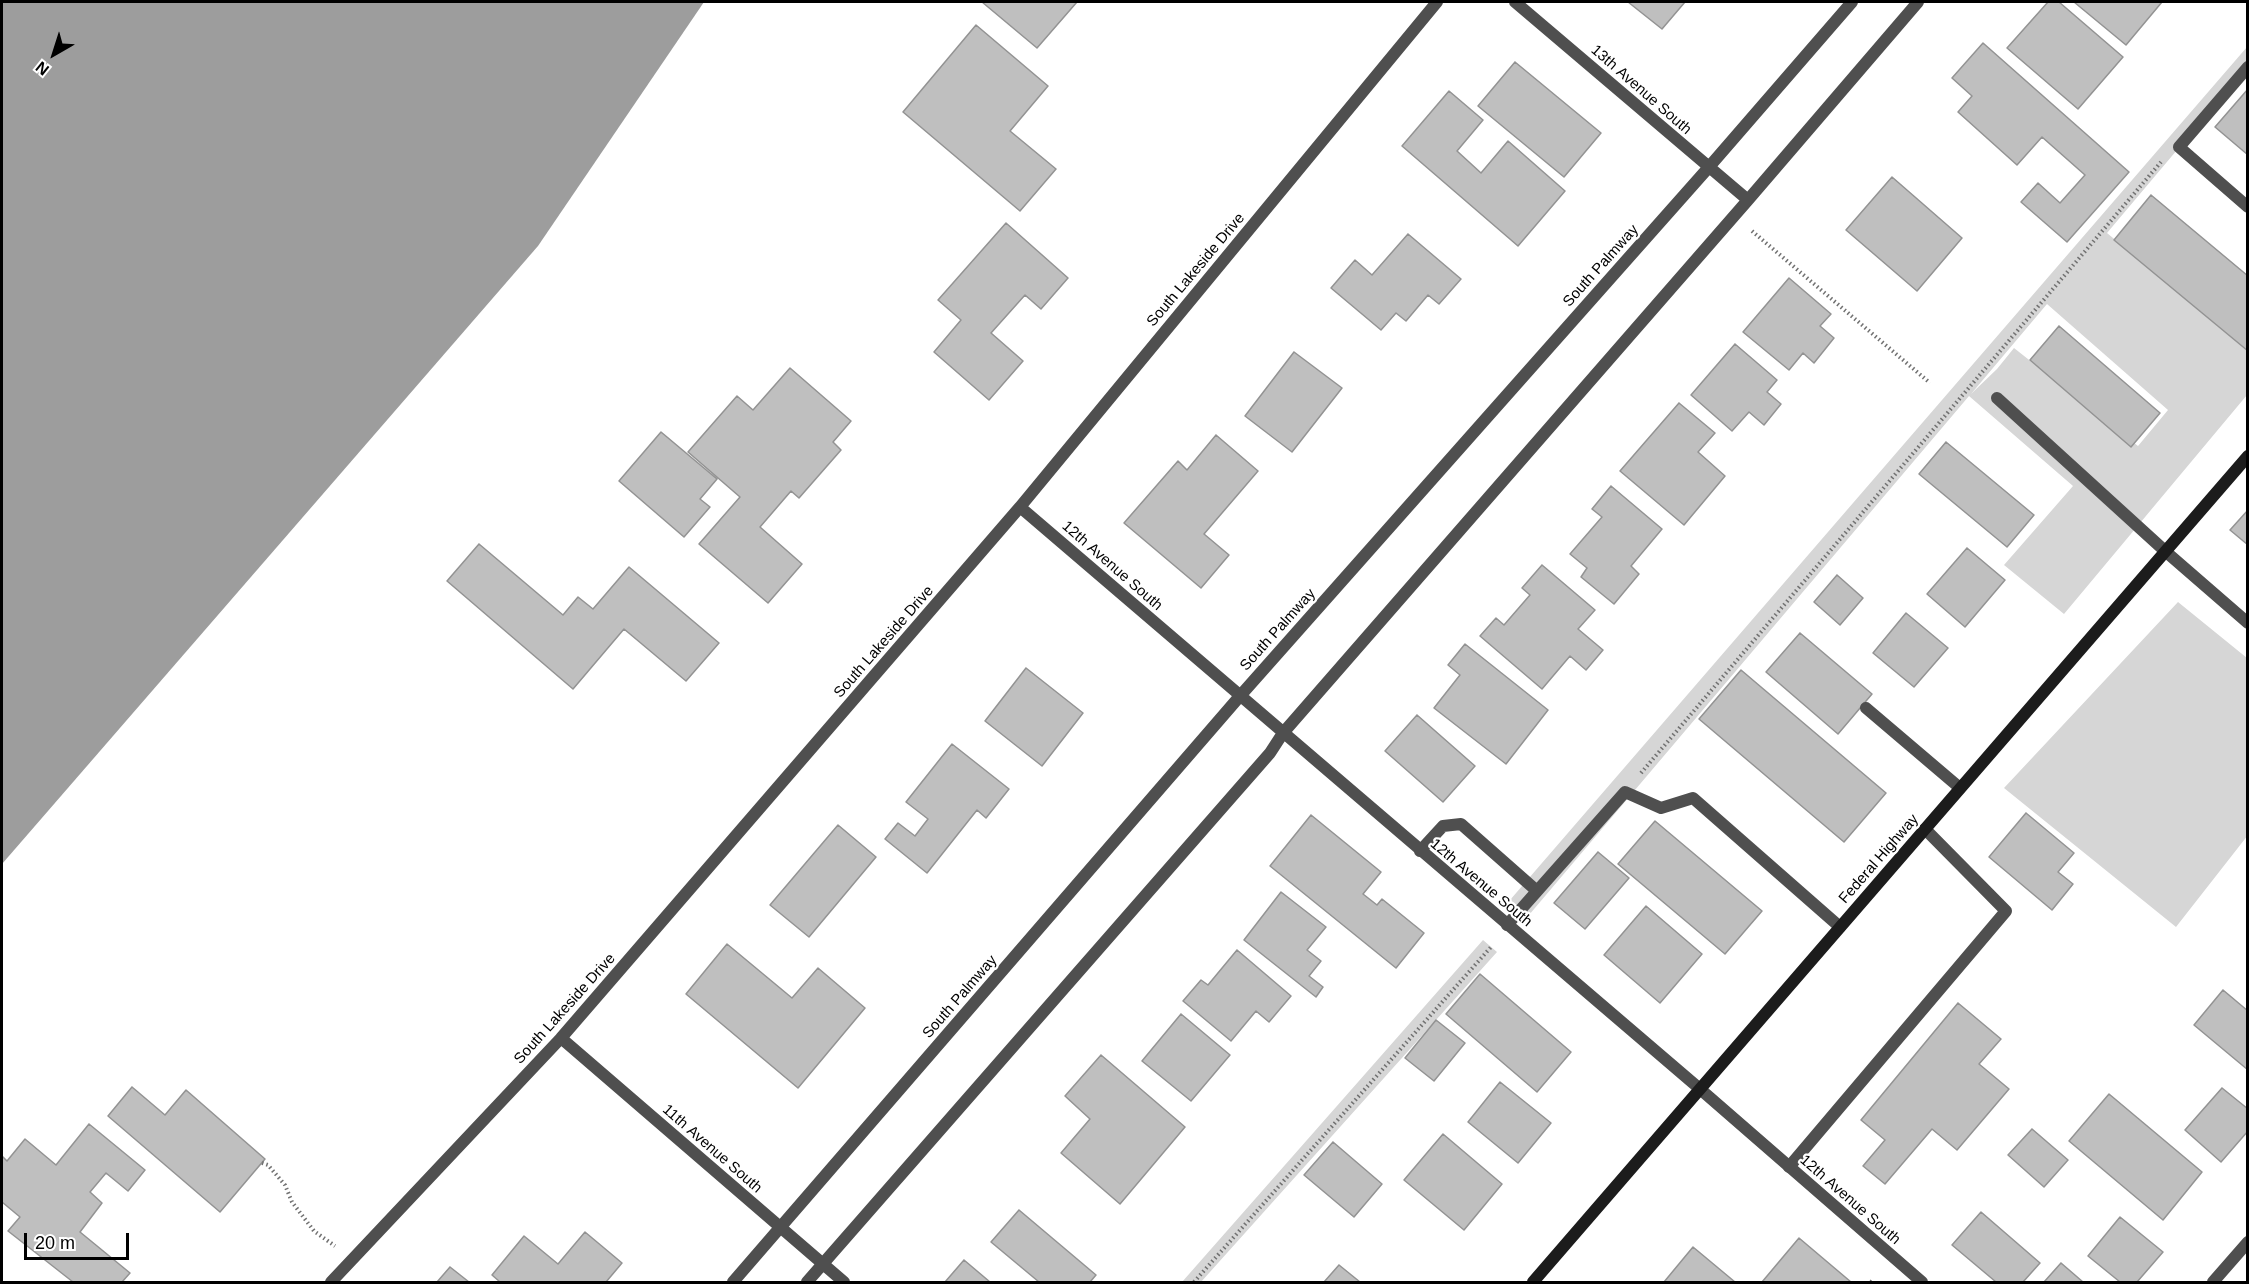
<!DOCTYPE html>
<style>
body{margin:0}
#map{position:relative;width:2249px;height:1284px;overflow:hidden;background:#fff;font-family:Arial,sans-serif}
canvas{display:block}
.frame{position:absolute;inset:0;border:3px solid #000;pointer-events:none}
.north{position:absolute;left:24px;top:24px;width:60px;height:60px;-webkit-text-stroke:4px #fff;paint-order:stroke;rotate:219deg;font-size:16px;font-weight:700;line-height:24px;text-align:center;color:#000}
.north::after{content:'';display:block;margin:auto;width:21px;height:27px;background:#000;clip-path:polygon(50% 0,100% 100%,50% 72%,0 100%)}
.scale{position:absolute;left:24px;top:1233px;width:105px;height:27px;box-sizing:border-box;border:3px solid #000;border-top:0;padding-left:8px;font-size:18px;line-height:21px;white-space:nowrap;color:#000;-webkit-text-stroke:4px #fff;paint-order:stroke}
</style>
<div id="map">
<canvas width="2249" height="1284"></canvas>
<div class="frame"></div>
<div class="north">N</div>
<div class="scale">20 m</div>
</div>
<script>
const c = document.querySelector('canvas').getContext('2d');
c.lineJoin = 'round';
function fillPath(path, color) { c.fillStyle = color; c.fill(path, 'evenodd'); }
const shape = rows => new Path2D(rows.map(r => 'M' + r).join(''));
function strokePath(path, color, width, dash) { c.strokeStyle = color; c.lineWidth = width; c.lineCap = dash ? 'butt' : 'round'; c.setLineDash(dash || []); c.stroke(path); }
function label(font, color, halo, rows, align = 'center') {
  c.font = font + ' Arial,sans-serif'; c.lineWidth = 4.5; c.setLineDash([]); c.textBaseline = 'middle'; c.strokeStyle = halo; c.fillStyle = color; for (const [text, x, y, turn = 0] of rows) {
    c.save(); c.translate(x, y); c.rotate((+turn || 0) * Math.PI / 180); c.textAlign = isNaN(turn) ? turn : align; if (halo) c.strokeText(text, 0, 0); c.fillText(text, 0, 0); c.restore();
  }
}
const green = shape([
 [2247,47,2247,67,2107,233,2247,349,2247,395,2064,614,2004,565,2073,486,1969,396,1529,915,1510,900],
 [2047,304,2168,410,2138,446,2014,348,1997,369,1971,394],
 [2178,602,2247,658,2248,835,2176,927,2004,788],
 [1483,940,1497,952,1201,1282,1182,1282]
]);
const water = shape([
 [2,2,704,2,538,246,2,864]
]);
const building = shape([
 [982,2,1077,2,1037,48,982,2],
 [1628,2,1685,2,1662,29,1628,2],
 [2048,2,2059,2,2123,57,2078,109,2007,48,2048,2],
 [2074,2,2162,2,2126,45,2074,2],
 [976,25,1048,86,1010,131,1056,169,1020,211,903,112,976,25],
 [1983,43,2129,172,2067,242,2021,202,2038,183,2060,203,2085,175,2042,137,2017,165,1958,112,1972,96,1952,78,1983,43],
 [1515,62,1601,133,1564,177,1478,106,1515,62],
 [2248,89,2248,155,2215,127,2248,89],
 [1449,91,1483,120,1457,151,1481,173,1508,141,1565,191,1518,246,1402,146,1449,91],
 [1892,177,1962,238,1917,291,1846,230,1892,177],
 [2151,195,2248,276,2248,351,2114,240,2151,195],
 [1006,223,1068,278,1041,309,1025,295,991,333,1023,361,989,400,934,352,961,320,938,300,1006,223],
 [1408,234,1461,279,1439,304,1428,295,1406,321,1396,313,1381,330,1331,288,1355,260,1372,275,1408,234],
 [1789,278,1831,314,1820,326,1834,338,1814,363,1803,353,1789,370,1743,332,1789,278],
 [2059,326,2160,413,2131,447,2030,360,2059,326],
 [1735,344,1777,380,1767,392,1781,404,1764,425,1749,412,1732,431,1691,395,1735,344],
 [1294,352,1342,388,1292,452,1245,416,1294,352],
 [790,368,851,421,833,442,841,450,799,498,791,491,760,527,802,564,768,603,699,544,740,497,688,452,737,396,753,410,790,368],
 [1679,403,1715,433,1698,452,1725,476,1684,525,1620,471,1679,403],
 [661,432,717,479,700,499,710,507,684,537,619,481,661,432],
 [1216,435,1258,471,1204,534,1229,555,1201,588,1124,523,1178,461,1187,470,1216,435],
 [1946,442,2034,515,2007,547,1919,474,1946,442],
 [1611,486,1662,529,1631,566,1639,574,1614,604,1581,577,1587,568,1570,554,1602,517,1592,509,1611,486],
 [2248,510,2248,545,2230,530,2248,510],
 [479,544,563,615,578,597,593,609,629,567,719,643,686,681,624,629,573,689,447,581,479,544],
 [1967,548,2005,580,1965,627,1927,594,1967,548],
 [1542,565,1595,610,1578,629,1603,650,1586,670,1570,656,1542,689,1480,636,1496,618,1504,625,1530,595,1522,588,1542,565],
 [1837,575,1863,598,1840,625,1814,602,1837,575],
 [1906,613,1948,648,1914,687,1873,653,1906,613],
 [1800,633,1872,694,1838,734,1766,672,1800,633],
 [1465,644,1548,710,1506,764,1434,708,1460,675,1448,665,1465,644],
 [1026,668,1083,713,1042,766,985,721,1026,668],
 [1741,670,1886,793,1844,842,1699,719,1741,670],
 [1417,715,1475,766,1443,802,1385,751,1417,715],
 [952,744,1009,789,986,818,977,810,927,873,885,839,898,823,915,836,928,819,906,802,952,744],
 [2026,813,2074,853,2058,872,2073,884,2052,910,1989,857,2026,813],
 [1311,815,1381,872,1363,894,1377,905,1382,899,1424,933,1396,968,1270,866,1311,815],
 [1655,821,1762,911,1725,954,1618,864,1655,821],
 [838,825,876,857,809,937,770,905,838,825],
 [1598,852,1629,878,1585,929,1554,903,1598,852],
 [1281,892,1326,927,1307,950,1321,961,1309,976,1323,987,1316,997,1244,940,1281,892],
 [1646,906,1702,954,1660,1003,1604,955,1646,906],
 [727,944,792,998,818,968,865,1008,798,1088,686,994,727,944],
 [1237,950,1291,996,1269,1022,1256,1011,1231,1041,1183,1001,1201,980,1208,985,1237,950],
 [1480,974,1571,1052,1537,1092,1446,1014,1480,974],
 [2223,990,2248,1011,2248,1070,2194,1025,2223,990],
 [1958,1003,2001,1039,1979,1064,2009,1089,1957,1150,1932,1129,1885,1184,1863,1166,1885,1140,1861,1120,1958,1003],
 [1181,1014,1230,1055,1191,1101,1142,1061,1181,1014],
 [1436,1020,1465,1043,1434,1081,1405,1058,1436,1020],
 [1101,1055,1185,1127,1120,1204,1061,1153,1090,1119,1065,1096,1101,1055],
 [1500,1082,1551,1123,1518,1163,1468,1122,1500,1082],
 [132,1087,165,1115,186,1090,265,1159,220,1212,108,1116,132,1087],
 [2222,1088,2248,1109,2248,1131,2221,1162,2185,1130,2222,1088],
 [2109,1094,2202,1172,2163,1220,2069,1141,2109,1094],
 [89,1124,145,1170,128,1191,106,1173,90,1192,102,1203,80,1232,130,1273,122,1282,73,1282,8,1231,20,1217,2,1202,2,1156,7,1161,25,1139,56,1165,89,1124],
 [2032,1129,2068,1160,2044,1187,2008,1155,2032,1129],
 [1443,1134,1502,1184,1464,1230,1404,1180,1443,1134],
 [1333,1142,1382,1184,1354,1217,1304,1175,1333,1142],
 [1019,1210,1096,1275,1090,1282,1039,1282,991,1242,1019,1210],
 [1981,1212,2040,1263,2023,1282,1996,1282,1952,1245,1981,1212],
 [2120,1217,2163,1252,2137,1282,2120,1282,2088,1256,2120,1217],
 [585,1232,622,1263,606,1282,500,1282,492,1275,524,1236,558,1264,585,1232],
 [1799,1238,1851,1282,1762,1282,1799,1238],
 [1693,1247,1735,1282,1664,1282,1693,1247],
 [964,1260,990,1282,945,1282,964,1260],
 [2061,1263,2083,1282,2044,1282,2061,1263],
 [1339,1265,1360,1282,1324,1282,1339,1265],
 [450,1267,469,1282,437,1282,450,1267]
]);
const path = shape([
 [1752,231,1930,383],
 [1641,773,2161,162],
 [262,1163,268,1165,285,1185,292,1202,314,1231,335,1246],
 [1194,1282,1491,947],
 [1871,1282,1873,1280]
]);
const service = shape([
 [2248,67,2179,147,2248,207],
 [1997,398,2165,551],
 [1866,708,1960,788],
 [1420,851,1443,826,1461,824,1537,891],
 [1507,925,1625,792,1661,808,1693,798,1840,927],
 [1789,1167,2006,911,1925,829]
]);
const minor = shape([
 [1515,2,1748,200],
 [1020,507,1700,1089],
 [2165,551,2248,623],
 [561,1038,844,1282],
 [331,1282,561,1038,1020,507,1437,2],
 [733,1282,1240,696,1709,167,1852,2],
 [807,1282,1270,753,1283,733,1748,200,1918,2],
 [2213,1282,2248,1242]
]);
const tertiary = shape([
 [1700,1089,1922,1282]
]);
const secondary = shape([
 [1533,1282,2248,456]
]);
const streetNames = [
 ["13th Avenue South",1641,90,41],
 ["South Palmway",1601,266,-48],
 ["South Lakeside Drive",1196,270,-50],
 ["12th Avenue South",1112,566,41],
 ["South Palmway",1278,630,-48],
 ["South Lakeside Drive",884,642,-49],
 ["Federal Highway",1879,859,-49],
 ["12th Avenue South",1481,883,40],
 ["South Palmway",960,997,-49],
 ["South Lakeside Drive",565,1009,-48],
 ["11th Avenue South",712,1149,41],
 ["12th Avenue South",1850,1200,41]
];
fillPath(green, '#d6d6d6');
fillPath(water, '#9d9d9d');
fillPath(building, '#bfbfbf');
strokePath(building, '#939393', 1.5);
strokePath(path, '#717171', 4, [1.5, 3]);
strokePath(service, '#4f4f4f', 12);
strokePath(minor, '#4f4f4f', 12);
strokePath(tertiary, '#4f4f4f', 12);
strokePath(secondary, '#1c1c1c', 12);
label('15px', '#000', '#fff', streetNames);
</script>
